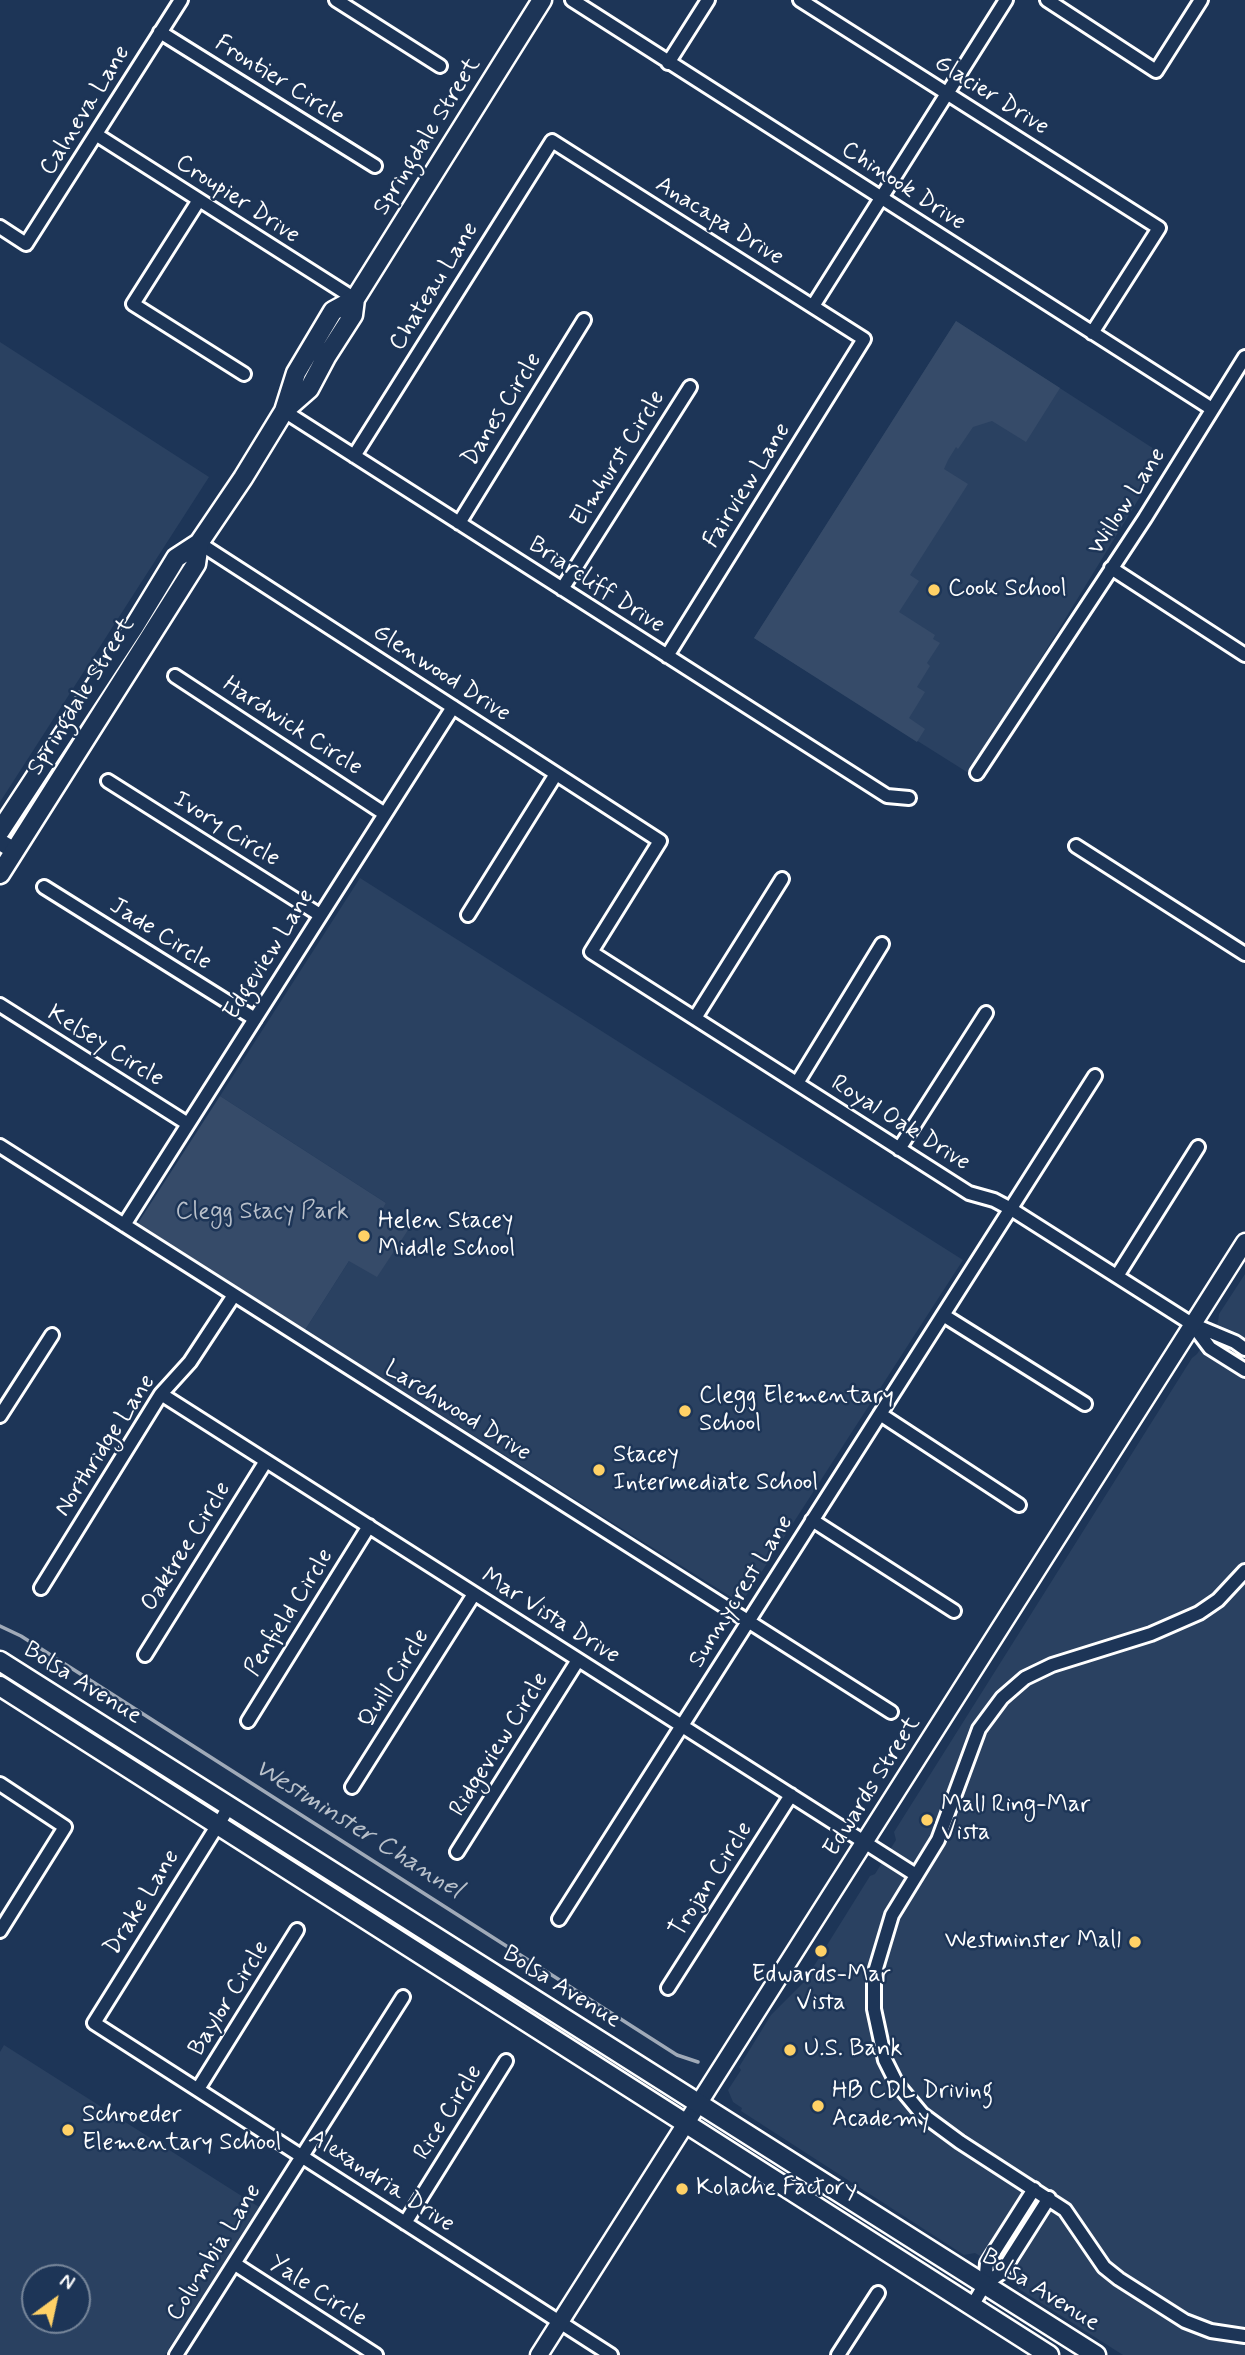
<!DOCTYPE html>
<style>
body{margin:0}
#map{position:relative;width:1245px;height:2355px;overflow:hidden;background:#1d3557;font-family:Mynerve,sans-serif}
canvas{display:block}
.north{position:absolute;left:21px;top:2264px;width:70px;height:70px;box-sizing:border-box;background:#1d3557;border:2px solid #77869a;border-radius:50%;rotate:33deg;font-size:19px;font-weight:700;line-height:28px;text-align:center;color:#fff}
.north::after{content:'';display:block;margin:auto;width:24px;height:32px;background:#ffd166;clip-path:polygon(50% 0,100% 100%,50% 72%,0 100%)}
</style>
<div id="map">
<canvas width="1245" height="2355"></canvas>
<div class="north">N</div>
</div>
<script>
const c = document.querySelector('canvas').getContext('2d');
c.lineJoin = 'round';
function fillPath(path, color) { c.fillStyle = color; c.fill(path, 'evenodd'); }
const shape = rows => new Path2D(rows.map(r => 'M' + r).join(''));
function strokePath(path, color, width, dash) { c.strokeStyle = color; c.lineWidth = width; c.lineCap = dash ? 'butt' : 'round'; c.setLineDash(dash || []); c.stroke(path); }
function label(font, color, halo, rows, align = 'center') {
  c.font = font + ' Mynerve,sans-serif'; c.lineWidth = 5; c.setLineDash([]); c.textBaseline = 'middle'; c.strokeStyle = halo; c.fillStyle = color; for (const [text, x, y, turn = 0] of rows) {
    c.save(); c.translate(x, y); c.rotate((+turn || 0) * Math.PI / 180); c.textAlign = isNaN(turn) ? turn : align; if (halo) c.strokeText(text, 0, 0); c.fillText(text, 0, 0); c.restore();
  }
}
const built = shape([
 [956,321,1165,456,970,774,754,638],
 [0,342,209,477,0,802],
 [360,878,963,1260,746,1596,736,1600,305,1330,386,1203,220,1096],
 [1245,1274,1245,2355,1123,2355,1019,2289,1010,2274,975,2253,964,2255,741,2111,742,2108,733,2102,728,2090,741,2070,739,2067,771,2015,804,1982,870,1876,875,1874,896,1840,894,1832,1192,1358,1197,1354,1218,1322,1219,1314],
 [4,2045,259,2207,165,2355,0,2355,0,2052],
 [35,2278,77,2278,77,2320,35,2320]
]);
const green = shape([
 [956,321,1060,388,1026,442,992,421,973,427,958,449,956,447,948,460,944,469,968,484,910,575,919,581,899,612,935,635,933,639,940,643,927,663,930,666,917,687,925,692,909,718,925,729,917,742,754,638],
 [220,1096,386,1203,381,1212,408,1230,377,1277,349,1261,305,1330,138,1223]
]);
const stream = shape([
 [0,1626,21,1636,677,2055,698,2062]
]);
const minor = shape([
 [336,0,440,66],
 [572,0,1212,409],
 [800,0,1159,228,1092,333],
 [1047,0,1156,71,1201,0],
 [160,32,375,166],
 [668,63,708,0],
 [97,135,355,299],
 [199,200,133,304,244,374],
 [0,227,26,244,181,0],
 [813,306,1006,0],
 [284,411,887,796,909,798],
 [354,456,552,141,864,339,667,656],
 [459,523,584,320],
 [199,543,660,841,591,952,969,1193,994,1200,1011,1209,1192,1324,1235,1342,1245,1349],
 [1111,568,1245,655],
 [562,589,690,387],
 [175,676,385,814],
 [977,773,1145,518,1245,357],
 [108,781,320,915],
 [1076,846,1245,954],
 [44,887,255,1019],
 [468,915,556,774],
 [0,1005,188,1124],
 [695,1018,782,879],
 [797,1083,882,944],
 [0,1146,891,1712],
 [899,1149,986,1013],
 [124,1225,453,707],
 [1117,1276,1198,1147],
 [943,1315,1085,1404],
 [1192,1324,1210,1348,1245,1370],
 [161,1394,916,1875],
 [880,1414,1019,1505],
 [0,1416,52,1335],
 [812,1520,954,1611],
 [1245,1571,1218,1600,1199,1613,1151,1634,1052,1665,1025,1678,1002,1698,979,1729,938,1840,892,1915,874,1975,874,2009,885,2060,897,2084,922,2114,960,2142,1065,2210,1104,2267,1119,2279,1185,2321,1211,2331,1245,2336],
 [41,1588,161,1394,190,1362,234,1295],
 [145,1655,266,1461],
 [248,1721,369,1526],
 [0,1784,65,1827,0,1931],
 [352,1787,474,1594],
 [229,1807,94,2023,611,2355],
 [457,1852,578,1660],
 [559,1919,1095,1076],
 [668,1988,791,1795],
 [198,2089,297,1930],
 [405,2223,506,2061],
 [235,2264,376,2355],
 [985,2284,987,2263,1034,2189],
 [972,2306,985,2284,1002,2272,1049,2198],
 [176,2355,403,1997],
 [838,2355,878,2293]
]);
const tertiary = shape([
 [0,842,15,851],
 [539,2355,1245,1242]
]);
const secondary = shape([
 [285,410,309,389,326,357,353,315,355,299,542,0],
 [0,831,134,627,176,558,199,543,243,478,284,411,296,373,333,311,355,299],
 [0,874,196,564,199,543],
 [0,1661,1096,2355],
 [0,1686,1049,2355]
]);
const markers = [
 [934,590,7,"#ffd166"],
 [364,1236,7,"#ffd166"],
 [685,1411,7,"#ffd166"],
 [599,1470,7,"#ffd166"],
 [927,1820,7,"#ffd166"],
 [1135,1942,7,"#ffd166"],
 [821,1951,7,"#ffd166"],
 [790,2050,7,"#ffd166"],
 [818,2106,7,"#ffd166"],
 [68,2130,7,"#ffd166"],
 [682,2189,7,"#ffd166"]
];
const streetNames = [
 ["Frontier Circle",279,81,32],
 ["Glacier Drive",991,96,32],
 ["Calneva Lane",86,111,-58],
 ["Springdale Street",428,137,-58],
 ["Chinook Drive",903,187,33],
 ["Croupier Drive",237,200,33],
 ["Anacapa Drive",719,222,32],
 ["Chateau Lane",435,287,-58],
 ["Danes Circle",503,410,-58],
 ["Elmhurst Circle",619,459,-58],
 ["Fairview Lane",748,486,-58],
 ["Willow Lane",1128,502,-57],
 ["Briarcliff Drive",596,586,33],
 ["Glenwood Drive",441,674,33],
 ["Springdale Street",82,697,-58],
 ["Hardwick Circle",292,727,33],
 ["Ivory Circle",226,830,32],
 ["Jade Circle",160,935,32],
 ["Edgeview Lane",270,955,-58],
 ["Kelsey Circle",105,1047,32],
 ["Royal Oak Drive",900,1124,32],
 ["Larchwood Drive",457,1412,32],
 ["Northridge Lane",106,1446,-57],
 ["Oaktree Circle",187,1547,-58],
 ["Sunnycrest Lane",742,1592,-58],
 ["Penfield Circle",290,1613,-58],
 ["Mar Vista Drive",550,1617,32],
 ["Quill Circle",395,1679,-58],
 ["Bolsa Avenue",82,1684,32],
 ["Ridgeview Circle",500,1745,-58],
 ["Edwards Street",873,1787,-58],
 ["Trojan Circle",712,1880,-57],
 ["Drake Lane",143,1903,-58],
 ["Bolsa Avenue",561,1988,32],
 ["Baylor Circle",230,1999,-58],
 ["Rice Circle",449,2113,-58],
 ["Alexandria Drive",381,2182,33],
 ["Columbia Lane",215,2253,-58],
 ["Bolsa Avenue",1040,2291,32],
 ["Yale Circle",317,2292,33]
];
const poiNames = [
 ["Cook School",948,590],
 ["Helen Stacey",378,1222],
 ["Middle School",378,1250],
 ["Clegg Elementary",699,1397],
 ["School",699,1425],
 ["Stacey",613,1456],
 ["Intermediate School",613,1484],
 ["Mall Ring-Mar",941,1806],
 ["Vista",941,1834],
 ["Westminster Mall",1121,1942,"right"],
 ["Edwards-Mar",821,1976,"center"],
 ["Vista",821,2004,"center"],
 ["U.S. Bank",804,2050],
 ["HB CDL Driving",832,2092],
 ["Academy",832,2120],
 ["Schroeder",82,2116],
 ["Elementary School",82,2144],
 ["Kolache Factory",696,2189]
];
const parkNames = [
 ["Clegg Stacy Park",262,1213]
];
const waterNames = [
 ["Westminster Channel",358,1830,32]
];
fillPath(built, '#2a4161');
fillPath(green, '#364b69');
strokePath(stream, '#a0aab8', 3.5);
strokePath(minor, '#fff', 18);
strokePath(tertiary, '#fff', 21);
strokePath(secondary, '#fff', 23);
strokePath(minor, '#1d3557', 12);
strokePath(tertiary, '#1d3557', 16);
strokePath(secondary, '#1d3557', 18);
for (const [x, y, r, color] of markers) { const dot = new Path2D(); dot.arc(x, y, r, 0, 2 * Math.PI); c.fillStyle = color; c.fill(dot); strokePath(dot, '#1d3557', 2.5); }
label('24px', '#fff', '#1d3557', streetNames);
label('24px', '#fff', '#1d3557', poiNames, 'left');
label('24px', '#b9c0ca', '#1d3557', parkNames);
label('italic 26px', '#b8c0ca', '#1d3557', waterNames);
</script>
